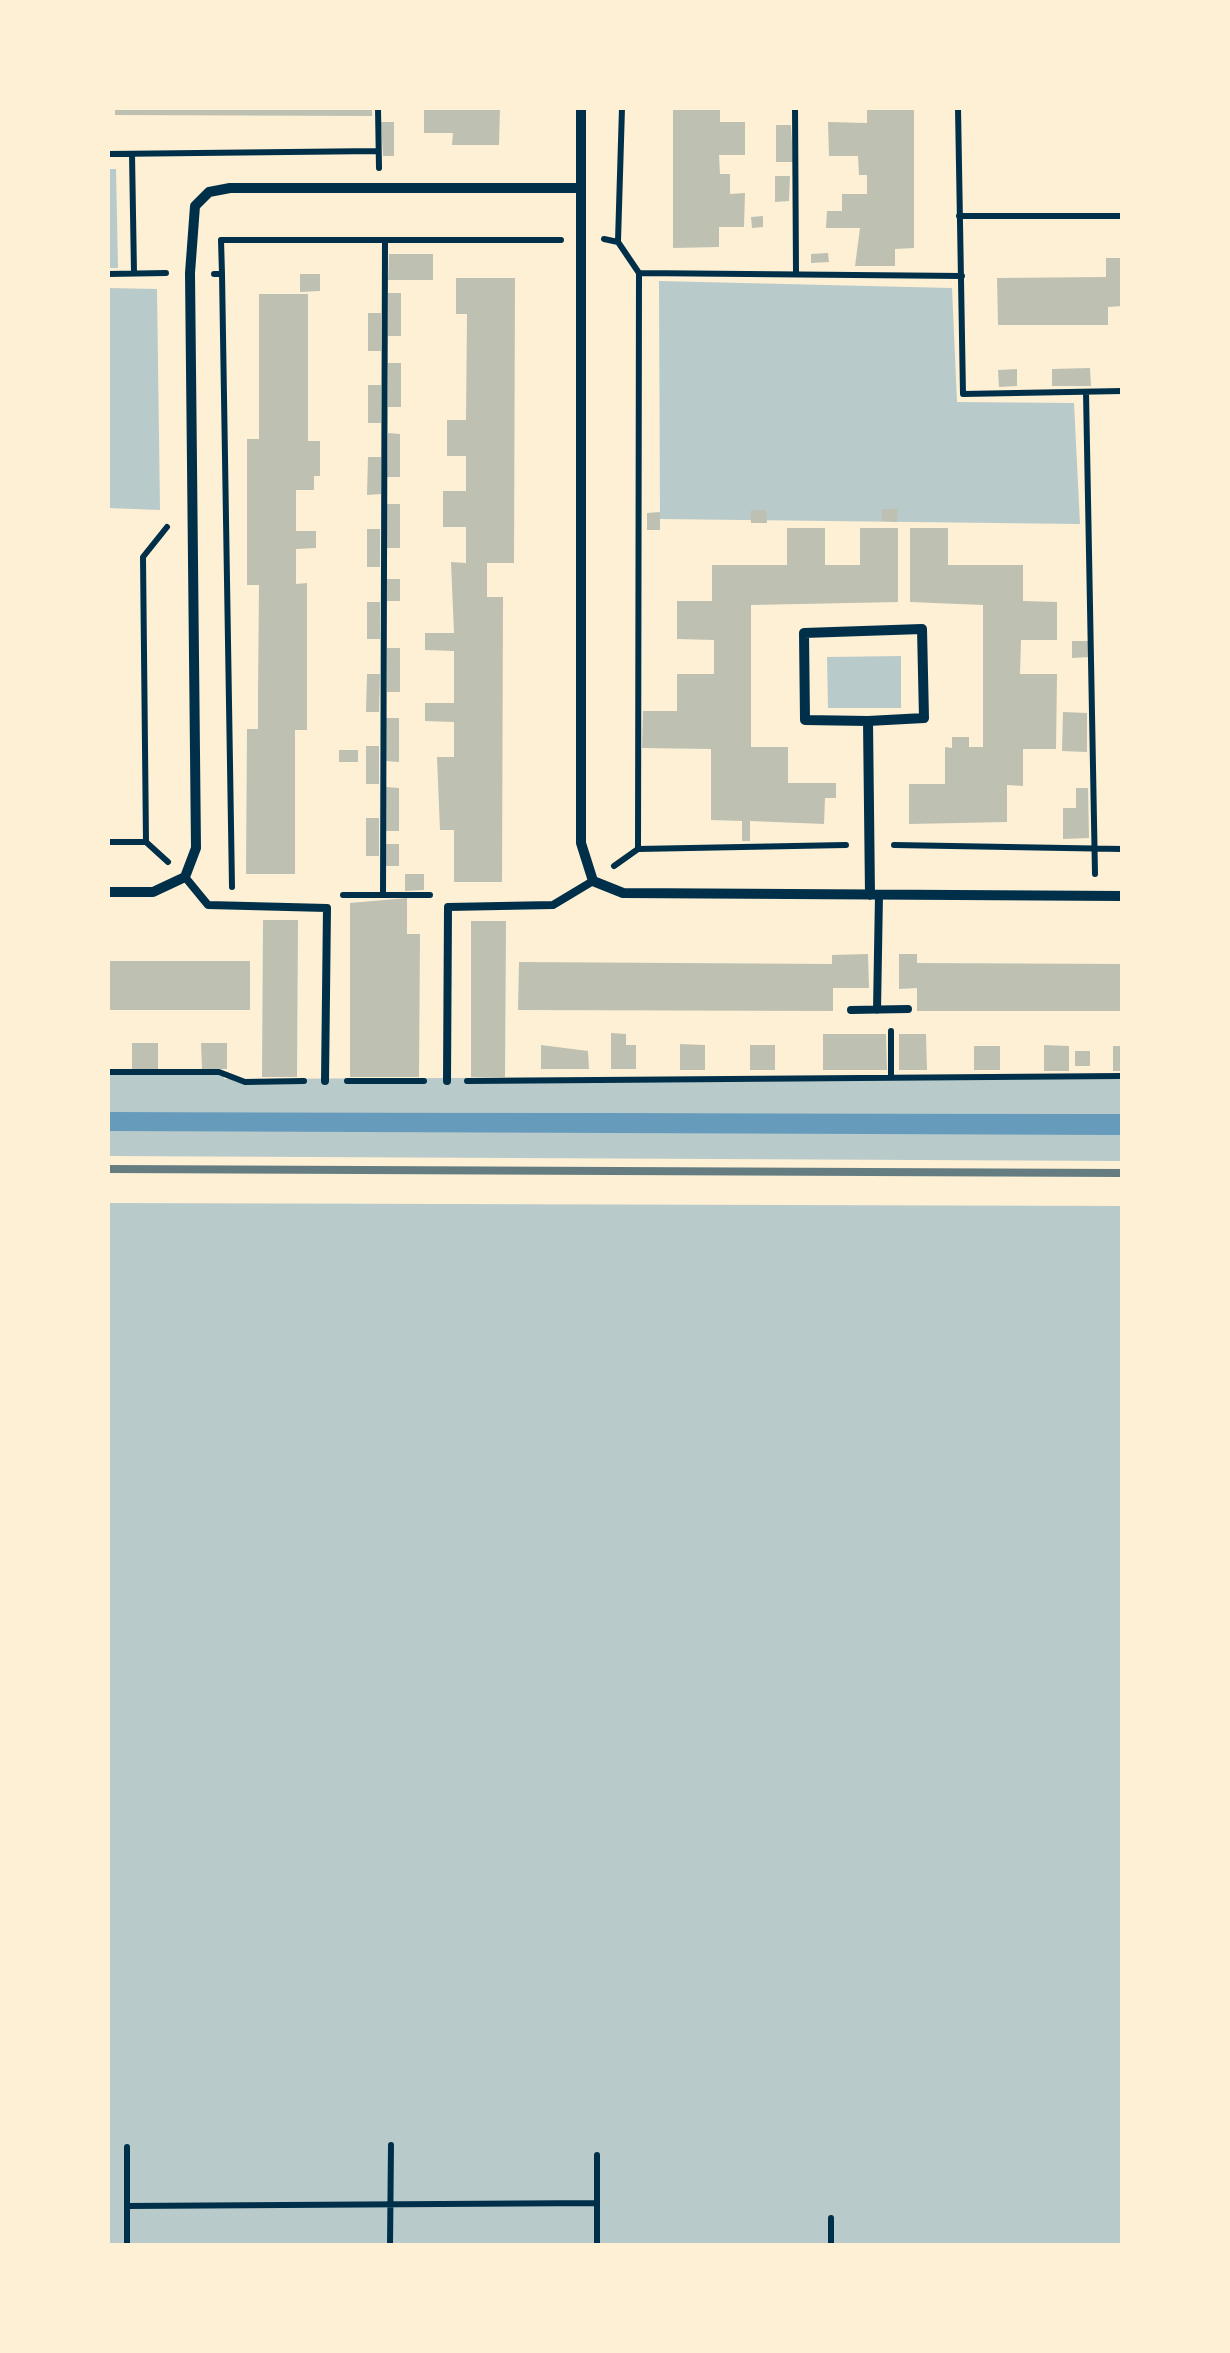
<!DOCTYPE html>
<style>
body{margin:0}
#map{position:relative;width:1230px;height:2353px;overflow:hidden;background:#fdf0d5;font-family:"DejaVu Sans",sans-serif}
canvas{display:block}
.frame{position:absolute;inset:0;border:110px solid #fdf0d5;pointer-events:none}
</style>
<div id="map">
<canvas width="1230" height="2353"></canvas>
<div class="frame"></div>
</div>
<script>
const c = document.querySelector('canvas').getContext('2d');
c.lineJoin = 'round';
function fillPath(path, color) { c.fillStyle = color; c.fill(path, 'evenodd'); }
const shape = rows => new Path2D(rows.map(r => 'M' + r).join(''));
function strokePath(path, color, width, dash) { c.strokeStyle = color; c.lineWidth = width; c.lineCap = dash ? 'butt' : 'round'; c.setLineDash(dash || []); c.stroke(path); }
const green = shape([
 [108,169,116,169,118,268,108,268],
 [659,281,952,288,957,402,1074,403,1080,524,660,519],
 [108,288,157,289,160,510,108,508],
 [901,656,901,708,828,708,827,657],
 [108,1072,223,1072,224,1079,1122,1075,1122,1114,108,1112],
 [108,1116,1122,1128,1122,1161,108,1156],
 [108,1203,1122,1206,1122,2245,108,2246]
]);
const water = shape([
 [108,1112,1122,1114,1122,1135,108,1131]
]);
const building = shape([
 [115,108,372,108,372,116,115,115],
 [424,108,500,108,499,145,452,145,453,133,424,133],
 [673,108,720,108,720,122,745,122,745,155,719,155,720,174,730,174,730,194,745,193,744,227,719,227,719,247,673,248],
 [867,108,914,108,914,248,895,249,895,266,855,266,860,228,826,228,827,211,842,211,842,194,867,194,867,175,859,175,858,156,829,156,828,122,867,123],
 [381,122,394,122,394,156,383,156],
 [776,125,791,125,793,162,776,162],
 [775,176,790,176,789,201,775,202],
 [763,216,763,227,752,228,751,217],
 [828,253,829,262,811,263,811,254],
 [389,254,433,254,433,280,388,280],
 [1106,258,1122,258,1122,306,1108,307,1108,325,998,325,997,278,1106,277],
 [300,274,320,274,320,291,300,292],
 [456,278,515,278,514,563,487,563,487,597,503,597,502,882,454,882,454,830,440,830,437,757,454,757,454,722,425,721,425,703,454,703,454,651,425,650,425,633,454,633,451,562,466,563,466,527,443,527,443,491,466,491,466,456,447,456,447,420,466,420,467,314,456,314],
 [388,293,401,293,401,336,388,336],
 [259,294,308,294,308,441,320,441,320,476,314,476,314,490,296,490,296,531,316,531,316,548,296,549,296,584,307,583,307,730,295,730,295,874,246,874,247,729,258,729,258,693,259,585,247,585,247,439,259,439],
 [368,313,381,313,381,351,368,351],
 [388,363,401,363,401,407,388,407],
 [1090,368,1091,386,1052,386,1052,369],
 [1017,369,1017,386,999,387,998,370],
 [368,385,381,385,381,423,368,423],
 [388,433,400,434,400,477,387,477],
 [368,457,381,457,381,494,367,495],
 [387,504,400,504,400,548,387,548],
 [882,509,898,509,897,522,882,521],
 [751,510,766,510,767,523,751,523],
 [660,512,660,530,647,530,647,513],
 [787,528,825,528,825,565,860,565,860,528,898,528,898,602,751,605,751,747,788,747,788,783,836,783,836,798,825,798,824,824,750,821,750,841,742,841,742,821,711,820,711,749,642,748,643,711,677,711,677,674,714,674,714,640,677,639,677,601,712,601,712,565,787,565],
 [910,528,948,528,948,565,1023,565,1023,601,1057,602,1057,640,1021,640,1020,674,1057,674,1056,749,1023,749,1023,786,1007,785,1007,822,909,824,909,784,945,784,945,747,952,748,952,737,969,737,969,747,983,747,983,605,910,602],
 [367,529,380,529,380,567,367,567],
 [387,579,400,579,400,601,387,601],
 [367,602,380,602,380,639,367,639],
 [1072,641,1090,641,1090,657,1072,658],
 [387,648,400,648,400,692,387,692],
 [367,674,380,674,379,712,366,712],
 [1063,712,1087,713,1087,752,1062,751],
 [386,718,399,718,399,762,386,761],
 [366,746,379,746,379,784,366,784],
 [339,750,358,750,358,762,339,762],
 [386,787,399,788,399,831,386,831],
 [1076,788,1088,788,1089,838,1063,839,1063,808,1076,808],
 [366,818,379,818,379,856,366,856],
 [386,844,399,844,399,866,386,866],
 [405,874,424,874,424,890,405,891],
 [407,898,407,934,420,934,419,1077,350,1077,350,903],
 [263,920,298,920,297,1077,262,1077],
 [471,921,506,921,505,1077,471,1077],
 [868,954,869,988,833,988,833,1011,518,1010,519,962,832,964,832,955],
 [899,954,917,954,917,963,1122,964,1122,1011,917,1011,917,988,899,989],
 [108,961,250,961,250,1010,108,1010],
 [611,1033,626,1034,626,1045,636,1045,636,1069,611,1069],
 [823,1034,886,1034,887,1070,823,1070],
 [899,1034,926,1034,927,1070,899,1070],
 [132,1043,158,1043,158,1069,132,1069],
 [201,1043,227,1043,227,1069,202,1069],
 [680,1044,705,1045,705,1070,680,1070],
 [541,1045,588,1051,589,1069,541,1069],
 [750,1045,775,1045,775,1070,750,1070],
 [1044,1045,1069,1046,1069,1071,1044,1071],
 [974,1046,1000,1046,1000,1070,974,1070],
 [1113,1046,1122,1046,1122,1071,1113,1071],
 [1075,1051,1090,1051,1090,1066,1075,1066]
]);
const path = shape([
 [378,108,379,168],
 [795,108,796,272],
 [958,108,963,394,1122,391],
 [108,154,378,151],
 [132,154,134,273],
 [959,216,1122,216],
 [604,239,618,242,639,273,962,276],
 [618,241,622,108],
 [108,274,166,273],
 [214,274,222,274,221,240,561,240],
 [222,274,232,887],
 [1086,392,1095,874],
 [108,842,146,842,168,862],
 [146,842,143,557,167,527],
 [894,845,1122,849],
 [638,849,639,273],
 [614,866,638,849,846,845],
 [383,894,385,240],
 [343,895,430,895],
 [891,1031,891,1077],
 [108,1072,219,1072,245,1082,304,1081],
 [347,1081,424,1081],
 [467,1081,1122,1076],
 [597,2155,597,2246],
 [127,2206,597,2203],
 [831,2218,831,2246],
 [127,2246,127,2147],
 [390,2246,391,2145]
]);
const service = shape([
 [185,877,208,905,327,908,325,1081],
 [851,1010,908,1009],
 [877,1010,879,895],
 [447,1081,448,907,553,905,593,881]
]);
const minor = shape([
 [581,108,581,843,593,881,623,893,1122,896],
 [868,721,805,720,804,633,922,629,924,718,868,721,870,895],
 [108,892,153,892,185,877,196,848,190,273,195,206,209,192,230,188,581,188]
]);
const rail = shape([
 [108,1169,1122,1173]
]);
fillPath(green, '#b9caca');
fillPath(water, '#669bbc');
fillPath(building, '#bec0b2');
strokePath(path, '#003049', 6);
strokePath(service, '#003049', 8);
strokePath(minor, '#003049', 10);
strokePath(rail, '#657d81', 8);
</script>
